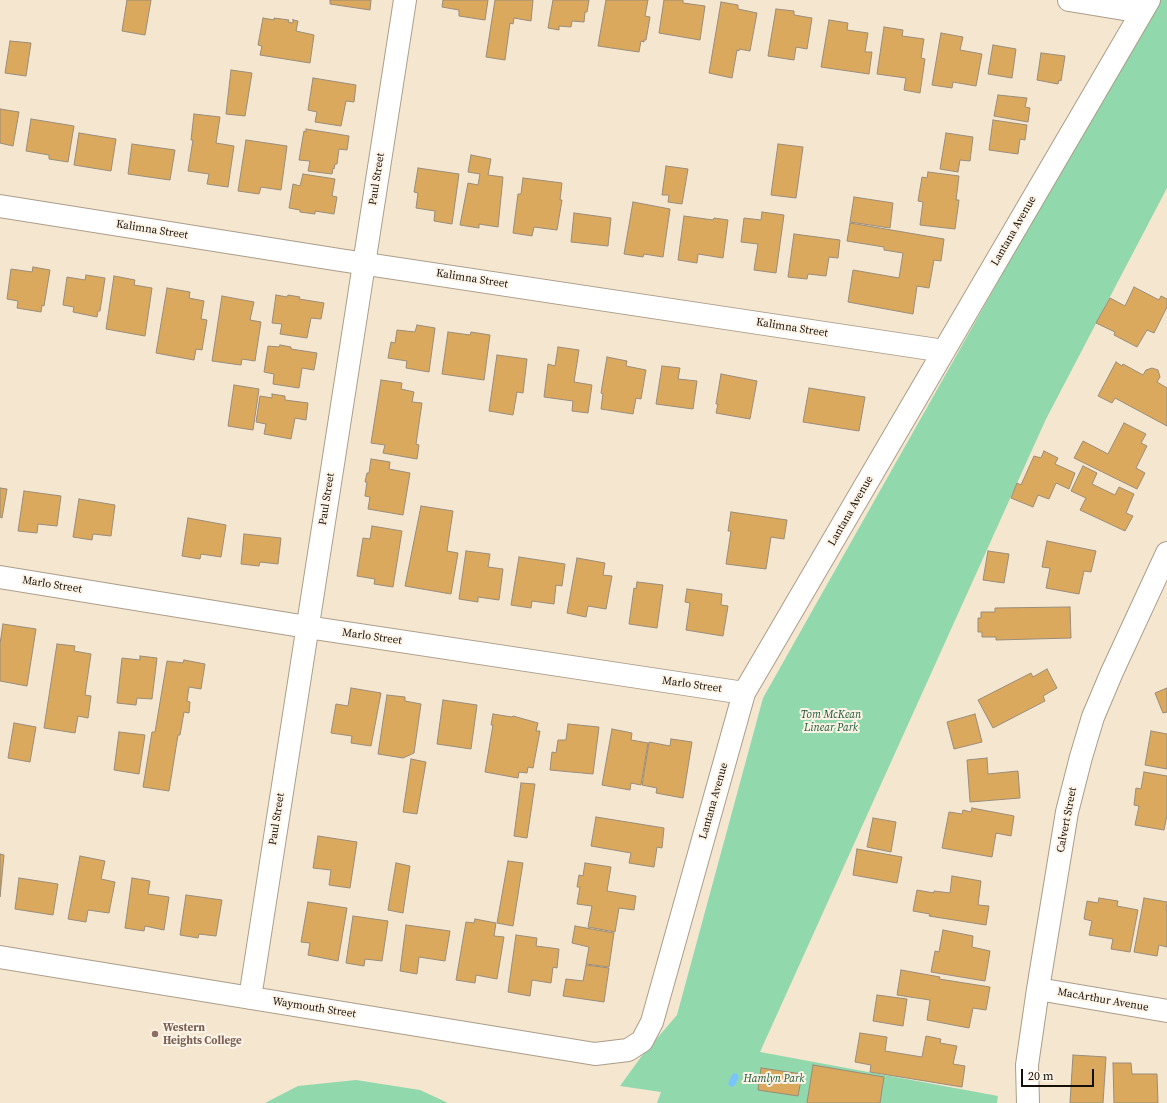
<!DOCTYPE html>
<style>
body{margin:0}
#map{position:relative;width:1167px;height:1103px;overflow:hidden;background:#f5e6d0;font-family:"Source Serif 4",serif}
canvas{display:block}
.scale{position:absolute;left:1021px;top:1069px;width:73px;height:18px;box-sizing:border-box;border:2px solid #151009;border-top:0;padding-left:5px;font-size:12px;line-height:14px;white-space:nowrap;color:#151009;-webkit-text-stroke:3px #fdf4e7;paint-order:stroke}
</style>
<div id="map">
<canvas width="1167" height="1103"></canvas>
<div class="scale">20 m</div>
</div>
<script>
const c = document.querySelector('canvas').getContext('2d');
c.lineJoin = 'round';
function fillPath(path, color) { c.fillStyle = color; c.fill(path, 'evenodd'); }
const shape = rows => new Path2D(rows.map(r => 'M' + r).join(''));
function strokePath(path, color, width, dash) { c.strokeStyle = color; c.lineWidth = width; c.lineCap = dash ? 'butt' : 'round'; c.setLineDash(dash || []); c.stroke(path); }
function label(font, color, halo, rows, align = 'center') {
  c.font = font + ' "Source Serif 4",serif'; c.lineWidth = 4; c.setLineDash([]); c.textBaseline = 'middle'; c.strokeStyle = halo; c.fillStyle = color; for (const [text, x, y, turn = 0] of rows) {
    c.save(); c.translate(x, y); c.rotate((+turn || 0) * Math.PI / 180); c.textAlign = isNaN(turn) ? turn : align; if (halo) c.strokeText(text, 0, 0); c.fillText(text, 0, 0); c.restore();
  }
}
const green = shape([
 [1157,0,1167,0,1167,188,1046,419,760,1052,998,1096,997,1103,657,1103,661,1092,620,1086,641,1057,677,1015,763,698],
 [356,1080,420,1090,448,1103,265,1103,298,1086]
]);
const stream = shape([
 [732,1083,735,1077]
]);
const building = shape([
 [127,0,151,0,145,35,122,31,127,0],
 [330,0,371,0,370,10,330,4,330,0],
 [443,0,488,0,485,20,459,16,459,10,442,7,443,0],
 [495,0,533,0,531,21,514,18,513,24,510,23,505,60,486,57,495,0],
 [553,0,589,0,587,12,585,12,584,22,572,21,571,27,559,26,559,30,548,28,553,0],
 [606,0,648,0,645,16,650,17,646,40,644,40,644,42,641,41,639,52,598,46,606,0],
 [664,0,683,0,683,3,705,6,700,40,659,33,664,0],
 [721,2,738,5,738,9,757,13,750,51,739,49,739,51,737,50,732,78,709,73,721,2],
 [776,9,794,11,794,15,812,18,807,49,796,47,794,60,768,56,776,9],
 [263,18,274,20,274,18,289,20,288,22,293,23,293,19,293,20,298,21,296,31,314,35,310,63,260,55,262,46,258,45,263,18],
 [829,20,848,23,847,30,868,33,865,52,872,52,869,74,821,67,829,20],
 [884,27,903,30,902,36,924,39,921,58,925,59,920,93,904,90,906,78,877,74,884,27],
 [941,33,963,37,960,50,982,54,976,86,953,82,952,88,932,85,941,33],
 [10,41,31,43,26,76,5,73,10,41],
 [993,45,1016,49,1012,78,988,74,993,45],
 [1041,53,1065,56,1061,81,1059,80,1058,84,1037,80,1041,53],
 [231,70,252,73,245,116,226,114,231,70],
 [313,78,356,85,354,102,346,101,341,126,315,122,317,112,308,110,313,78],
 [998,95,1027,98,1025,107,1030,108,1028,122,994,116,998,95],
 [0,109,19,112,13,146,0,143,0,109],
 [194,114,220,117,216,143,234,146,228,187,207,184,209,174,188,171,193,140,191,140,194,114],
 [31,119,74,126,68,162,49,159,49,155,26,151,31,119],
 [993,120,1027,125,1025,140,1020,139,1018,154,989,150,993,120],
 [306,129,349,136,347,150,339,149,337,164,335,164,334,169,333,168,332,174,308,171,310,161,299,160,304,131,306,132,306,129],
 [79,133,116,139,111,171,74,165,79,133],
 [946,133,973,137,970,161,960,160,958,172,940,169,946,133],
 [246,140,287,146,281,190,261,187,259,194,238,191,246,140],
 [132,144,175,150,170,180,128,174,132,144],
 [778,144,803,147,796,198,771,195,778,144],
 [471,155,491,159,488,175,503,177,498,227,479,224,479,228,460,225,468,183,478,185,480,174,468,172,471,155],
 [666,166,688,169,682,204,668,202,669,195,662,195,666,166],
 [418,168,459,174,452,224,434,221,435,211,416,208,418,193,414,192,418,168],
 [928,172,959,176,956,200,959,200,955,229,920,225,923,202,918,201,922,177,927,178,928,172],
 [303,174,335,179,332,196,337,197,334,214,315,211,315,214,300,212,300,210,289,208,293,184,300,186,303,174],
 [523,178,562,183,560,200,562,200,557,230,534,227,532,236,513,233,518,194,521,194,523,178],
 [854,197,893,203,890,228,850,222,854,197],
 [633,202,670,209,663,257,644,254,643,257,624,254,633,202],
 [762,212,784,215,776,273,754,270,758,244,741,242,744,218,761,220,762,212],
 [574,213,611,218,608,246,571,242,574,213],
 [684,216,713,220,714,218,728,220,723,258,698,254,697,263,678,260,684,216],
 [850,223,944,239,941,261,934,260,929,288,917,286,913,314,848,302,853,270,899,278,903,253,884,250,884,247,847,241,850,223],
 [794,234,840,240,838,258,829,257,826,276,808,274,807,279,788,277,794,234],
 [33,267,50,270,44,306,42,305,41,312,17,308,18,301,7,299,11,269,32,272,33,267],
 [86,275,105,278,100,311,98,311,97,317,73,312,74,307,63,305,67,277,85,280,86,275],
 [114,276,135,280,134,285,152,288,145,336,106,329,114,276],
 [1134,287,1159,300,1161,296,1167,299,1167,307,1154,333,1147,330,1137,347,1114,335,1115,332,1096,323,1110,298,1125,306,1134,287],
 [167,288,190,292,189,298,204,301,201,319,207,320,202,350,196,349,194,360,156,353,167,288],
 [276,295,287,297,288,295,300,297,299,299,324,303,321,319,311,318,307,338,280,334,282,324,272,323,276,295],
 [222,296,254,302,250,320,261,322,255,361,242,359,241,365,212,361,222,296],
 [417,325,435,328,429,372,406,368,407,361,388,358,391,342,395,343,397,330,415,332,417,325],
 [448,332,470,335,471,332,490,335,484,380,442,374,448,332],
 [280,345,291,347,291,349,317,353,314,370,302,368,299,388,273,384,274,374,264,372,268,346,279,347,280,345],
 [558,347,579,350,574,382,592,385,588,413,572,411,573,401,544,397,548,364,555,366,558,347],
 [497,355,527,359,523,393,517,392,513,415,489,411,497,355],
 [607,357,627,361,626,366,646,370,641,399,636,398,633,414,601,409,603,394,601,393,607,357],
 [1116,362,1122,366,1123,364,1143,375,1146,370,1152,368,1158,370,1160,377,1157,382,1167,388,1167,426,1115,398,1112,403,1098,396,1116,362],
 [662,366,680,368,678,379,697,381,693,409,656,404,662,366],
 [721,374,757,381,750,419,716,413,718,404,716,404,721,374],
 [381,380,402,383,401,389,414,392,412,402,422,403,416,444,419,445,417,459,383,453,385,445,371,443,381,380],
 [234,385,259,389,253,430,228,426,234,385],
 [809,388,865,397,859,431,803,422,809,388],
 [272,394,285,396,285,400,308,403,306,420,295,418,291,439,264,434,266,424,256,422,260,396,272,398,272,394],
 [1124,423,1146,434,1141,443,1147,446,1136,468,1145,473,1137,489,1074,458,1083,441,1108,454,1124,423],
 [1044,451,1058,458,1055,464,1075,473,1069,489,1056,483,1049,499,1038,495,1033,507,1011,498,1017,483,1021,485,1034,456,1041,458,1044,451],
 [371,459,390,462,389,469,410,473,403,515,368,509,370,497,365,496,367,482,365,482,367,473,369,473,371,459],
 [1083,466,1097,473,1092,484,1115,495,1119,487,1134,494,1126,513,1133,516,1125,531,1080,510,1086,498,1071,491,1083,466],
 [0,488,7,489,2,518,0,517,0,488],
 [24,491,61,496,57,526,38,524,37,533,18,531,24,491],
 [79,499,115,505,111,536,93,534,92,540,73,537,79,499],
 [421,506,453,511,447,551,458,553,451,594,405,586,421,506],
 [731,512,787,520,784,539,771,537,766,569,726,564,731,531,728,531,731,512],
 [188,518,226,525,221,557,201,554,200,559,182,556,188,518],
 [372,526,402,531,393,587,374,584,375,579,357,576,363,538,370,539,372,526],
 [244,534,281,538,278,564,260,562,259,566,241,564,244,534],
 [1047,541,1096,551,1091,572,1084,571,1079,594,1046,588,1050,568,1042,567,1047,541],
 [466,551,490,554,488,567,503,569,499,600,478,597,478,602,459,599,466,551],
 [988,551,1009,554,1004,583,983,580,988,551],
 [519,557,565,564,562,586,556,585,554,604,532,601,531,608,511,605,519,557],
 [577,558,605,563,603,575,612,576,606,609,588,606,586,617,567,613,577,558],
 [637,582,663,585,657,628,629,624,634,588,636,589,637,582],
 [687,589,722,594,721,605,728,606,723,636,686,630,690,603,685,602,687,589],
 [1070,607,1071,638,996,640,996,637,982,637,982,632,978,632,978,618,981,618,981,612,995,612,995,608,1070,607],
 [3,624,36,629,27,686,0,681,0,644,3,624],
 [57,644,75,646,74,651,91,654,85,695,91,696,88,718,78,716,75,733,44,728,57,644],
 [140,656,157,658,152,699,137,698,136,705,117,703,122,658,140,660,140,656],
 [184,660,205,664,201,689,189,687,187,701,190,702,189,713,184,712,180,735,178,735,169,791,143,787,152,732,155,732,167,661,183,663,184,660],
 [1047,669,1057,688,1043,696,1045,701,993,728,978,700,1031,673,1033,677,1047,669],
 [351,688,381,693,371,746,351,743,352,736,331,733,336,704,348,706,351,688],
 [1167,688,1167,712,1163,713,1155,693,1167,688],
 [387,695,405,697,405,701,421,704,414,753,403,758,378,754,387,695],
 [443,700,477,705,471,749,437,744,443,700],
 [493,714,512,717,513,716,538,723,536,731,540,731,533,768,528,767,527,773,519,772,518,778,485,772,493,725,491,725,493,714],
 [975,714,982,742,954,749,947,722,975,714],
 [14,723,36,727,30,762,8,758,14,723],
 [568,724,599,727,593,774,550,770,552,752,556,753,558,740,566,740,568,724],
 [612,729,632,733,631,740,648,743,641,785,631,783,630,790,602,785,612,729],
 [1151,731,1167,734,1167,769,1145,765,1151,731],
 [119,732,145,735,139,774,114,770,119,732],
 [671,739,692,742,683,798,656,793,657,788,642,785,649,742,670,746,671,739],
 [987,758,988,774,1018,771,1020,798,970,802,967,760,987,758],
 [411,759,426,762,417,814,403,812,411,759],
 [1144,772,1167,776,1167,815,1164,830,1135,825,1139,806,1134,805,1136,788,1141,789,1144,772],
 [521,783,535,784,527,838,514,836,521,783],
 [972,808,1014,816,1011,836,996,833,992,857,942,848,949,812,962,814,963,810,971,812,972,808],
 [596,817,664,828,662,848,657,847,654,867,629,863,631,853,591,846,596,817],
 [873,818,896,822,891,852,867,847,873,818],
 [318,836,357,842,350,888,329,885,331,870,313,868,318,836],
 [857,849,902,857,897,883,853,875,857,849],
 [0,854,4,855,0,897,0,854],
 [80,856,105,861,101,879,115,882,109,913,88,910,86,922,68,919,80,856],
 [508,861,523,863,513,926,497,923,508,861],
 [396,863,410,866,403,913,388,910,396,863],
 [585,863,611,867,607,891,636,896,634,910,619,908,615,932,588,927,592,906,577,904,580,887,577,887,579,875,583,876,585,863],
 [952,876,981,881,978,905,989,906,986,925,929,916,930,914,913,911,917,890,934,893,934,891,950,893,952,876],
 [19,878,58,884,53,915,15,909,19,878],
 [132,878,150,881,148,894,169,897,164,930,145,926,144,931,125,928,132,878],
 [186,895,222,900,216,936,199,934,198,938,180,935,186,895],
 [1099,898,1118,901,1117,906,1138,910,1130,952,1111,949,1113,939,1089,935,1092,921,1084,919,1087,901,1098,903,1099,898],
 [1144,898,1167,902,1166,910,1167,910,1167,947,1159,945,1157,956,1134,952,1144,898],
 [308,902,347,908,338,961,308,955,310,943,301,942,308,902],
 [353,916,388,921,382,961,365,959,364,966,346,963,353,916],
 [475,919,496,923,494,936,504,937,497,979,476,975,475,983,456,980,466,922,474,923,475,919],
 [406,925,450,931,445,961,419,957,417,974,400,971,406,925],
 [575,926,614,933,609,967,586,964,589,947,572,943,575,926],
 [943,930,973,936,972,947,990,951,985,981,931,972,935,951,939,952,943,930],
 [516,935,537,938,536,946,559,949,557,968,553,967,551,983,532,980,530,996,508,992,516,935],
 [586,965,609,968,604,1002,563,996,566,979,583,981,586,965],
 [901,970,940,977,939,979,990,987,986,1010,973,1008,969,1028,927,1020,930,1000,897,995,901,970],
 [877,995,907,999,903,1026,873,1021,877,995],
 [860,1033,887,1037,885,1051,922,1057,926,1036,941,1039,940,1043,957,1046,953,1064,965,1066,962,1087,870,1072,871,1065,855,1062,860,1033],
 [1073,1055,1106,1057,1103,1103,1070,1103,1073,1055],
 [1113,1063,1131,1063,1132,1074,1157,1074,1158,1103,1114,1103,1113,1063],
 [813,1065,884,1077,880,1103,807,1103,813,1065],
 [761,1068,802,1074,798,1096,758,1090,761,1068]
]);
const street = shape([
 [1069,0,1142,12],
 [0,206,340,260,944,351],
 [0,577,307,627,744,693],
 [0,957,595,1054,628,1050,642,1041,652,1022,744,693,1149,0],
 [1038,989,1167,1011],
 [250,998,405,0],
 [1028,1103,1027,1065,1038,989,1067,812,1081,757,1093,717,1112,672,1167,553]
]);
const markers = [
 [155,1034,4,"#8d6e63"]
];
const streetNames = [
 ["Paul Street",377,179,-81],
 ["Kalimna Street",152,230,9],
 ["Lantana Avenue",1014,231,-60],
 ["Kalimna Street",472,279,9],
 ["Kalimna Street",792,328,9],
 ["Paul Street",327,499,-81],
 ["Lantana Avenue",851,511,-60],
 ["Marlo Street",52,585,9],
 ["Marlo Street",372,637,8],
 ["Marlo Street",692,685,8],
 ["Lantana Avenue",714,801,-74],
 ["Paul Street",277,819,-81],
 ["Calvert Street",1067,820,-79],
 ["MacArthur Avenue",1103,1000,10],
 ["Waymouth Street",314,1008,9]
];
const parkNames = [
 ["Tom McKean",831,715],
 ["Linear Park",831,728],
 ["Hamlyn Park",774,1079]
];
const educationNames = [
 ["Western",163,1028],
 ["Heights College",163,1041]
];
fillPath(green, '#91d8ac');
strokePath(stream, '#7ac4fd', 7);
fillPath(building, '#daa95e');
strokePath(building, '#9a8c79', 1);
strokePath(street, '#ab9d89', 24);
strokePath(street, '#fff', 22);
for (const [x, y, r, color] of markers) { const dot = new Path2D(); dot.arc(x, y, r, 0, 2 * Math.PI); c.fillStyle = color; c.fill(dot); strokePath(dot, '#fdf4e7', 1.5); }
label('11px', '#151009', '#fdf4e7', streetNames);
label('italic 11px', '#1a5838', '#fdf4e7', parkNames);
label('bold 11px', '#785e54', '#fdf4e7', educationNames, 'left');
</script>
